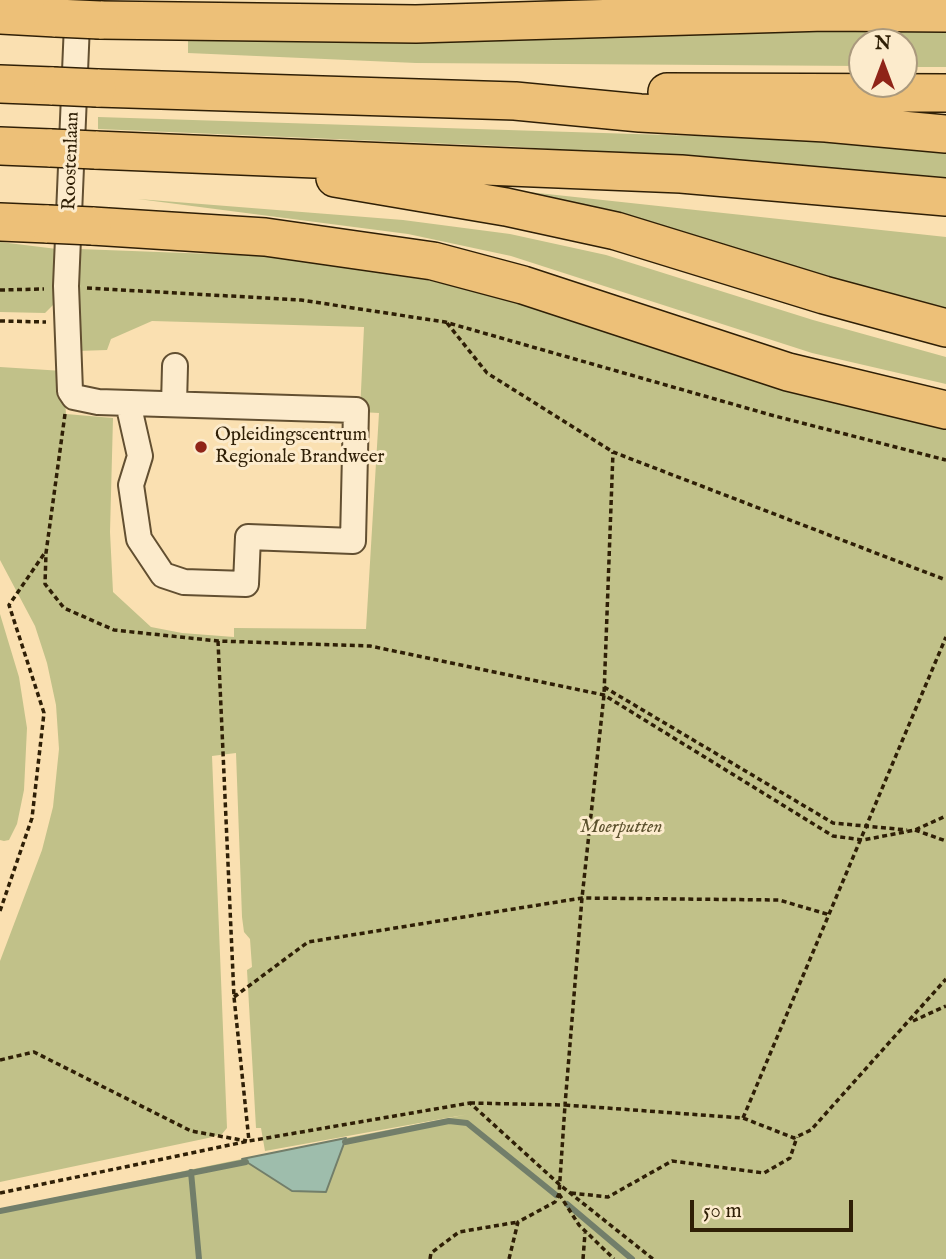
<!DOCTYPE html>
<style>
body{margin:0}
#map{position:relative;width:946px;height:1259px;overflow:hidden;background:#fae0b1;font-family:"IM FELL English",serif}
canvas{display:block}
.north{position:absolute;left:848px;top:28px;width:70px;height:70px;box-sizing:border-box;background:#fcebcc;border:2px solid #aa997d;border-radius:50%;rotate:0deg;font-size:19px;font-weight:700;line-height:28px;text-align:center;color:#2f1f06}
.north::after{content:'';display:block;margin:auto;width:24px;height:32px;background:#8f2418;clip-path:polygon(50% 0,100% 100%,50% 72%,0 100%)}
.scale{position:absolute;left:690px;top:1200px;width:163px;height:32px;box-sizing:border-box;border:4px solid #2f1f06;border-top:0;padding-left:9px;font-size:21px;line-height:24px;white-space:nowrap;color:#2f1f06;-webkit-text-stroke:5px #fcebcc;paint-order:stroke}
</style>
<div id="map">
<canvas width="946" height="1259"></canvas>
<div class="north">N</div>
<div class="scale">50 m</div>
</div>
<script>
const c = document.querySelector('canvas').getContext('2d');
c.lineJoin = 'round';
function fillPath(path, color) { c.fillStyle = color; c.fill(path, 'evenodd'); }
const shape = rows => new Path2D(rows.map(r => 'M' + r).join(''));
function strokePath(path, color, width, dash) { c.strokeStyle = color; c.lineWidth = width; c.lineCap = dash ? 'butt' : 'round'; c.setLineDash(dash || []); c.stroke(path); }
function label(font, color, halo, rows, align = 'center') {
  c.font = font + ' "IM FELL English",serif'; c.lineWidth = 6; c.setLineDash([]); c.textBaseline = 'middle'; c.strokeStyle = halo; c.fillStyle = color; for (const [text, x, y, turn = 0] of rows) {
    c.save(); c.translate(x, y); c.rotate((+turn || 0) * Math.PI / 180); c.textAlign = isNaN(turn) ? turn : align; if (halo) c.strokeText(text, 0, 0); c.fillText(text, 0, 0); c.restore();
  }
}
const green = shape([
 [946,26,946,67,904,67,904,42,862,42,862,66,416,63,188,53,188,34],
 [98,117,824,140,946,153,946,184,819,171,522,147,98,129],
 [510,190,946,237,946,314],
 [138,199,403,220,510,234,606,255,813,320,946,357,946,384,812,353,511,256,408,234],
 [0,242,57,249,57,301,45,313,0,312],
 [79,249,265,256,427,280,520,302,856,407,946,430,946,1259,0,1259,0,1209,242,1159,292,1191,326,1192,346,1138,469,1114,265,1151,261,1128,256,1128,247,970,252,967,250,939,244,932,242,917,236,753,212,756,227,1128,222,1134,208,1138,0,1182,0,961,42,850,53,807,59,749,56,705,47,663,35,626,0,560,0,367,63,371,66,414,113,418,110,532,113,592,151,627,182,633,234,637,234,628,366,629,379,413,360,412,364,327,152,321,111,339,107,350,77,351],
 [0,614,19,677,27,728,24,790,17,824,9,840,4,841,0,840]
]);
const water = shape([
 [346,1138,326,1192,292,1191,242,1159,346,1138]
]);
const stream = shape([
 [345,1142,449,1121,467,1123,556,1195],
 [191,1172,199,1259],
 [567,1204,632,1259],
 [0,1211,246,1162]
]);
const path = shape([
 [87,288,301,300,445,322,771,415,946,460],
 [0,290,44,289],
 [0,321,46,322],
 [447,323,487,373,613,452,946,580],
 [65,414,46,553,45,584,64,608,114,630,218,641,370,646,604,695,833,836,863,840,915,830,946,816],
 [218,641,234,997,249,1141],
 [604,687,833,823,907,830],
 [915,830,946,841],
 [0,911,32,818,44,713,9,605,44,554],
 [234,997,308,942,582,898,779,900,830,915],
 [913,1021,946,1006],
 [0,1060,34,1052,191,1131,247,1141],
 [470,1103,565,1105,582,898,604,695,613,452],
 [743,1118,946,637],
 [0,1193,249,1141,470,1103,560,1185,653,1259],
 [571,1193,608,1197,672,1161,764,1173,790,1158,797,1137],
 [559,1194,579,1225,614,1259],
 [430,1259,431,1253,459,1232,518,1222],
 [509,1259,518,1222,555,1202,559,1194,565,1105,743,1118,794,1138,811,1130,946,979],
 [583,1259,585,1233]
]);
const minor = shape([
 [78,0,66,286,70,391,74,397,98,402,356,410,353,541,248,537,246,584,184,582,163,575,139,539,131,485,140,456,128,403],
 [174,404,175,366]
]);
const highway = shape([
 [0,15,56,18],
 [100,20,416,24,825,12,946,13],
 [0,84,53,86],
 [97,88,515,101,640,113,826,123,946,134],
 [667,92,946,93],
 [0,146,51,148],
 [95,150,681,174,946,197],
 [335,178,506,207,616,231,824,295,946,328],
 [0,222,48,224],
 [92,226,265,237,433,261,523,285,788,372,946,410]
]);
const highwayBridge = shape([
 [56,18,100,20],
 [53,86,97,88],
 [51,148,95,150],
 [48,224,92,226]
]);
const markers = [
 [201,447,7,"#8f2418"]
];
const streetNames = [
 ["Roostenlaan",72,161,-88]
];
const poiNames = [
 ["Opleidingscentrum",215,436],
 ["Regionale Brandweer",215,458]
];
const parkNames = [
 ["Moerputten",621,828]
];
fillPath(green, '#c1c189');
fillPath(water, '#9ebdac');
strokePath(water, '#727e6a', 2);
strokePath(stream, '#727e6a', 6);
strokePath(minor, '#624f31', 28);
strokePath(highway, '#2f1f06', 40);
strokePath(path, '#2f1f06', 3.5, [5, 3.5]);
strokePath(minor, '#fcebcc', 24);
strokePath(highway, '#edc078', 37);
strokePath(highwayBridge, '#2f1f06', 40, []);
strokePath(highwayBridge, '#edc078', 37);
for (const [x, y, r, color] of markers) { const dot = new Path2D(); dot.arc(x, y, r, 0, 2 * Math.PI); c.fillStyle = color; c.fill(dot); strokePath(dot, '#fcebcc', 2.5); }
label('19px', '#2f1f06', '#fcebcc', streetNames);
label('19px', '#2f1f06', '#fcebcc', poiNames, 'left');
label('italic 19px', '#5b502d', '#fcebcc', parkNames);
</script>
